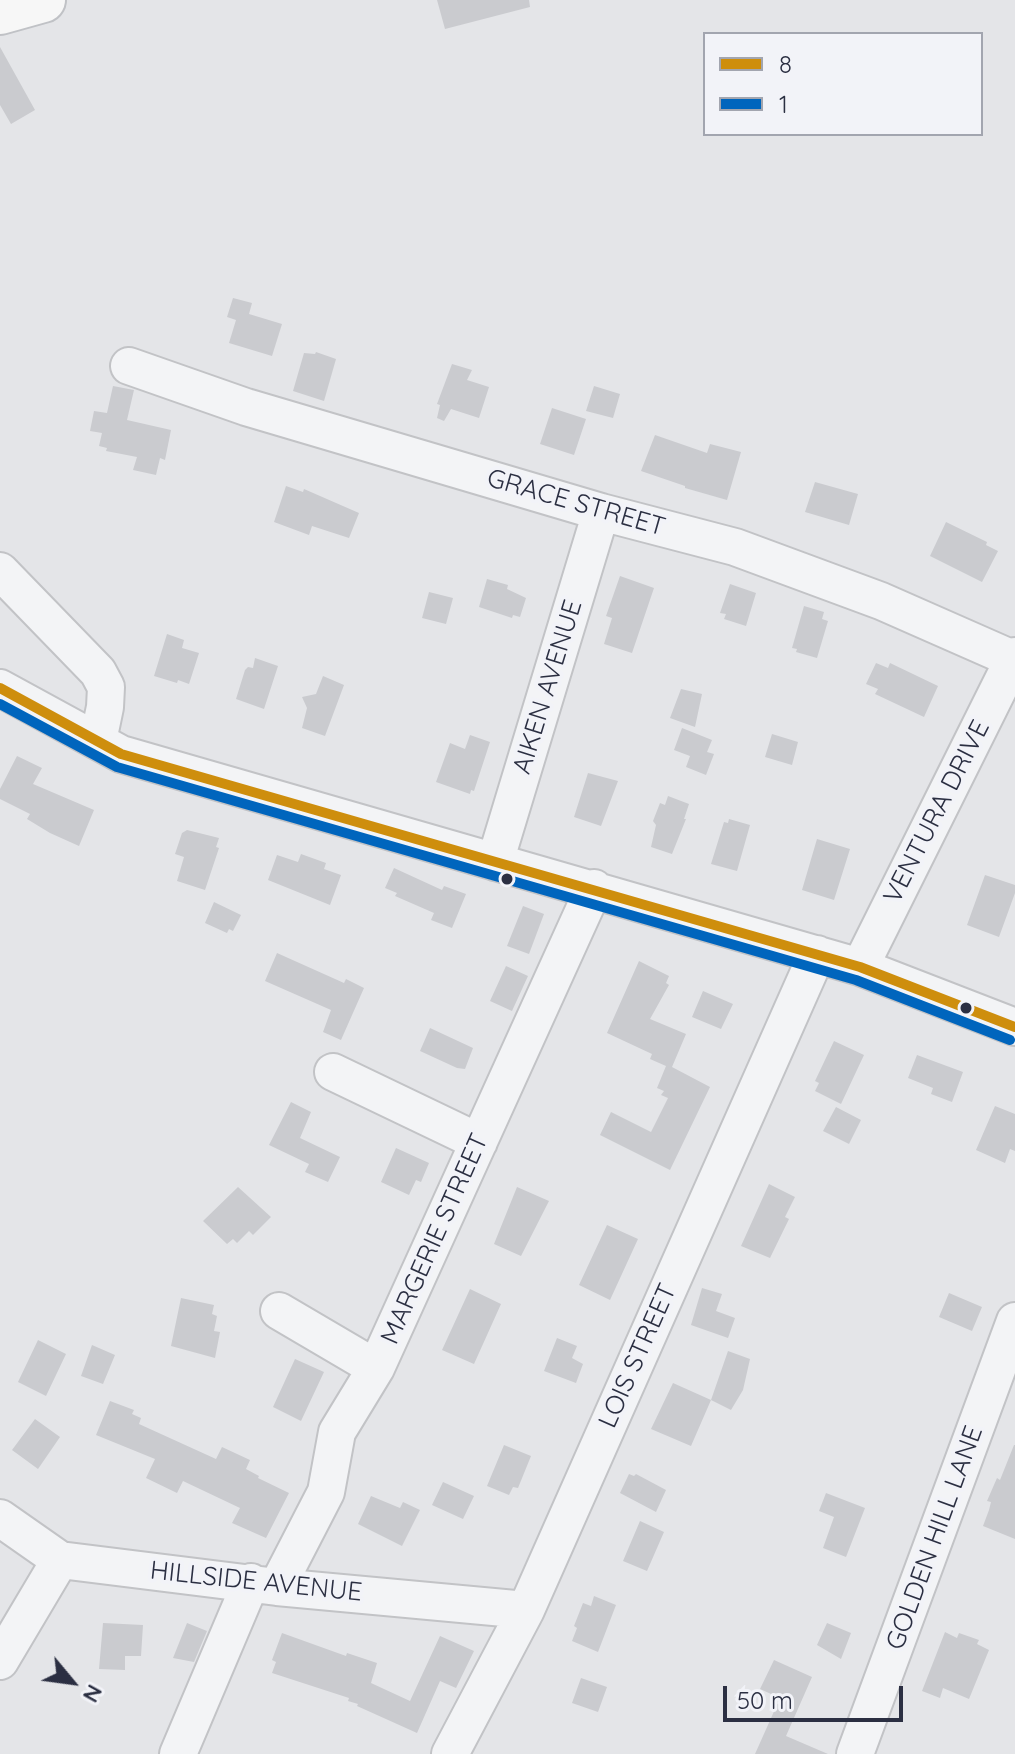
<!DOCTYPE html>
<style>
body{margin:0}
#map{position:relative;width:1015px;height:1754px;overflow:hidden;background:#e4e5e8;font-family:Quicksand,sans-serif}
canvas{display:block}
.legend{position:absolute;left:703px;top:32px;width:280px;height:104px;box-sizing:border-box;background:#f2f3f8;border:2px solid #a2a5af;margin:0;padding:10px 14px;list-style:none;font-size:24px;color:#2b2f42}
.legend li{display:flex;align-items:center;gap:16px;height:40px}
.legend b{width:40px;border:2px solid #a2a5af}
.north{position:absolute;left:32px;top:1642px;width:80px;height:80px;-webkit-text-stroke:6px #f2f3f8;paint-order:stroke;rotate:119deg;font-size:22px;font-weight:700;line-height:32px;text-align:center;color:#2b2f42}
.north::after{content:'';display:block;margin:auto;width:28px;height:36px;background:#2b2f42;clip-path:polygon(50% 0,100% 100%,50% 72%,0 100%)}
.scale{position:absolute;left:723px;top:1686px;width:180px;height:36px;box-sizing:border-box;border:4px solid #2b2f42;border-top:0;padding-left:10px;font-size:24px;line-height:28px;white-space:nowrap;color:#2b2f42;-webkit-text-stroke:6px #f2f3f8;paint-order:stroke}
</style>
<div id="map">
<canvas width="1015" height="1754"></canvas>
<ul class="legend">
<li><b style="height:10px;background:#ce8e0d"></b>8</li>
<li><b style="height:10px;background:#0065bd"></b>1</li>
</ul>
<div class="north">N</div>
<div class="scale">50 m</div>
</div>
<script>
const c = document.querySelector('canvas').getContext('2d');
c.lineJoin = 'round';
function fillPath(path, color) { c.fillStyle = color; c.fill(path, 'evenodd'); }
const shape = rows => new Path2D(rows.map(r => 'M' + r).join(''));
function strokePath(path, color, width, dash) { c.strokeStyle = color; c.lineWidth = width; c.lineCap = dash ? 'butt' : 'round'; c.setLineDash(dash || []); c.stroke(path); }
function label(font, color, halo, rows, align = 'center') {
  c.font = font + ' Quicksand,sans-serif'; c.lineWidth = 8; c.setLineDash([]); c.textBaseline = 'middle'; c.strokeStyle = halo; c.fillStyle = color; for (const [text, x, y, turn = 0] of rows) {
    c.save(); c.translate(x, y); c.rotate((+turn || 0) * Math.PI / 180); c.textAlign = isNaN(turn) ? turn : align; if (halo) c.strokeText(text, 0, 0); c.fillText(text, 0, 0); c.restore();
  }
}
const building = shape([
 [437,0,529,0,530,7,445,29],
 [0,47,35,110,11,124,0,105],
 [233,298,252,303,249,314,282,324,272,356,229,343,236,320,227,317],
 [316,352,336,359,324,401,293,391,304,353,315,354],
 [452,364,472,370,467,380,489,387,479,418,451,409,444,421,437,418,440,405,437,404],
 [113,386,134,390,127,420,171,430,165,460,160,458,156,475,133,470,137,457,106,451,107,448,99,446,102,433,90,431,94,411,107,413],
 [594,386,620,394,613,418,586,411],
 [552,408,586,419,574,455,540,444],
 [655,435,707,453,710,444,741,452,727,500,685,488,685,486,641,471],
 [815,482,858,494,849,525,805,512],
 [286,486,303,492,304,489,359,513,349,538,312,526,309,535,274,522],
 [946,522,987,542,986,545,998,551,982,582,930,556],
 [620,576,654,588,632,653,604,644,612,618,606,616],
 [487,579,508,585,507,589,526,598,520,617,513,615,512,618,479,607],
 [730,584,756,593,746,626,724,619,726,614,720,613],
 [429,592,453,598,446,624,422,618],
 [804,606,824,612,822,619,828,621,817,658,796,652,797,649,792,648],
 [167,634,184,640,182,648,199,653,189,684,178,680,177,683,154,676],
 [255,658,278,666,264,709,236,699,245,670,248,667,253,668],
 [876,663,888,668,890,663,938,686,924,717,875,694,878,689,866,684],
 [323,676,344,685,325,736,302,728,307,708,302,697,316,694],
 [681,689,702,694,695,727,670,718],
 [682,728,712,740,707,752,714,754,706,775,686,767,690,756,674,750],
 [772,734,798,742,792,765,765,757],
 [470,735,490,742,474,791,471,790,470,794,436,782,450,743,465,749],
 [17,756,42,768,33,784,94,810,79,846,50,833,27,819,30,814,0,799,0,789],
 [588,773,618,781,601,826,574,817],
 [668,796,689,804,684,819,686,819,672,854,651,847,656,825,653,821,660,803,665,805],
 [729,819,750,825,737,871,711,864,724,822,728,823],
 [187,830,219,838,216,847,219,848,205,890,177,881,184,857,175,854,182,833],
 [817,839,850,849,834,900,802,890],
 [301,854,326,863,324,869,341,875,330,905,268,880,277,855,298,862],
 [394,868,442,890,444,886,466,894,452,928,431,920,434,913,395,896,397,893,385,888],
 [985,875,1015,885,1015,893,999,937,967,925],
 [214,902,241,915,233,931,229,929,227,933,205,923],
 [523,906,544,914,529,954,507,946],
 [277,953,344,983,346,979,364,988,341,1040,323,1032,331,1010,265,981],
 [639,961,669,976,666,983,669,985,650,1019,686,1034,672,1067,710,1087,670,1170,600,1135,611,1112,651,1132,668,1098,661,1095,664,1091,657,1088,666,1066,650,1059,652,1054,607,1033],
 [506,966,528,976,512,1011,490,1001],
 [703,991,733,1004,721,1029,692,1017],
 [430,1028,473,1048,465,1069,457,1068,420,1051],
 [834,1041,864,1055,841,1104,815,1091,819,1083,815,1081],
 [917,1055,963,1072,952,1102,931,1094,933,1088,908,1078],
 [291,1102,311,1112,300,1138,340,1157,328,1182,305,1172,309,1164,269,1145],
 [995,1106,1015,1114,1015,1151,1010,1149,1005,1163,976,1150],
 [836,1107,861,1120,849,1144,823,1131],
 [396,1148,429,1163,421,1182,416,1180,409,1195,381,1182],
 [769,1184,795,1197,785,1217,789,1219,770,1258,741,1246],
 [238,1187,271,1217,253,1235,249,1231,237,1243,233,1239,227,1244,203,1221],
 [517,1187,549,1201,521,1256,494,1244],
 [607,1225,638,1239,610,1300,579,1285],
 [702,1288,722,1294,716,1311,735,1318,728,1338,691,1325],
 [470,1289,501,1304,474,1364,442,1350],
 [949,1293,982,1307,972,1331,939,1317],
 [181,1298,214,1305,212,1314,217,1316,214,1331,220,1332,215,1358,171,1346],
 [557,1338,577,1346,572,1358,583,1364,576,1383,544,1371],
 [38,1340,66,1354,46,1396,18,1382],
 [92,1345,115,1355,103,1384,81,1376],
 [728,1351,750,1359,743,1390,731,1410,711,1400],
 [295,1359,324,1372,301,1421,273,1407],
 [673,1383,711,1400,691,1446,651,1429],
 [110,1401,134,1410,132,1414,141,1418,139,1424,216,1459,222,1447,250,1460,246,1469,259,1476,258,1478,289,1493,266,1538,232,1523,240,1508,183,1481,177,1493,146,1478,155,1459,96,1435],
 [35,1419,60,1437,38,1469,12,1450],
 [504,1445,531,1456,518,1488,513,1487,509,1495,487,1486],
 [1014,1445,1015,1445,1015,1539,983,1526,989,1510,991,1502,987,1501,997,1478,1000,1480],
 [629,1474,634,1476,636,1474,666,1490,656,1512,620,1493],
 [443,1482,474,1496,463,1519,432,1505],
 [826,1493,865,1508,846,1557,823,1548,834,1517,819,1511],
 [371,1496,400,1508,403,1502,420,1510,402,1546,358,1524],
 [640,1521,664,1532,647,1571,623,1561],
 [594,1596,616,1605,598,1652,572,1641,577,1628,574,1626,583,1603,591,1606],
 [103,1623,143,1625,141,1656,125,1656,125,1670,99,1669],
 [187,1623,207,1631,194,1662,173,1658],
 [827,1623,851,1633,841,1659,817,1645],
 [945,1632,957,1638,959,1633,979,1640,977,1644,989,1650,969,1699,943,1688,940,1698,922,1691],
 [282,1633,346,1656,347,1653,377,1663,371,1683,410,1701,440,1636,474,1651,456,1688,440,1681,417,1733,357,1706,358,1704,348,1701,349,1698,272,1673,276,1662,272,1660],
 [774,1660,812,1677,786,1736,828,1754,755,1754,780,1698,760,1689],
 [581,1678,607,1687,598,1712,572,1703]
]);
const minor = shape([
 [129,366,246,407,601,512,735,547,881,601,1015,660],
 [0,571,98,672,106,687,105,707,98,741],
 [0,688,121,754,860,967,1015,1027],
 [495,862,601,512],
 [860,967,1015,656],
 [333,1072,479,1142],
 [279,1311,376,1368],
 [0,1518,60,1560,277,1587,526,1610],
 [277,1587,326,1492,337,1432,376,1368,594,888],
 [0,1661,60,1560],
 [178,1754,251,1582],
 [450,1754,526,1610,817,954],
 [855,1754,1015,1321]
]);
const major = shape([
 [0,12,43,0]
]);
const bus1 = shape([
 [0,688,121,754,860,967,1015,1027]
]);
const bus2 = shape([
 [0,704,117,767,856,980,1010,1040]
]);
const markers = [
 [507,879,7,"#2b2f42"],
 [966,1008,7,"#2b2f42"]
];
const streetNames = [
 ["GRACE STREET",576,503,16],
 ["AIKEN AVENUE",548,687,-73],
 ["VENTURA DRIVE",937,812,-63],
 ["MARGERIE STREET",435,1239,-66],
 ["LOIS STREET",638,1356,-66],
 ["GOLDEN HILL LANE",935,1538,-70],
 ["HILLSIDE AVENUE",256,1582,6]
];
fillPath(building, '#cacbcf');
strokePath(minor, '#c2c3c6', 40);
strokePath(major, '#c0c2c6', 48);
strokePath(minor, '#f3f4f6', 36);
strokePath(major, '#f7f7f7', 44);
strokePath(bus1, '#ce8e0d', 10);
strokePath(bus2, '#0065bd', 10);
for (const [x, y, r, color] of markers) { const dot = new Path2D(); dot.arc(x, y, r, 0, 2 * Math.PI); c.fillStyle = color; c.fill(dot); strokePath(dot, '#f2f3f8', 3); }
label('26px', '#2b2f42', '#f2f3f8', streetNames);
</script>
